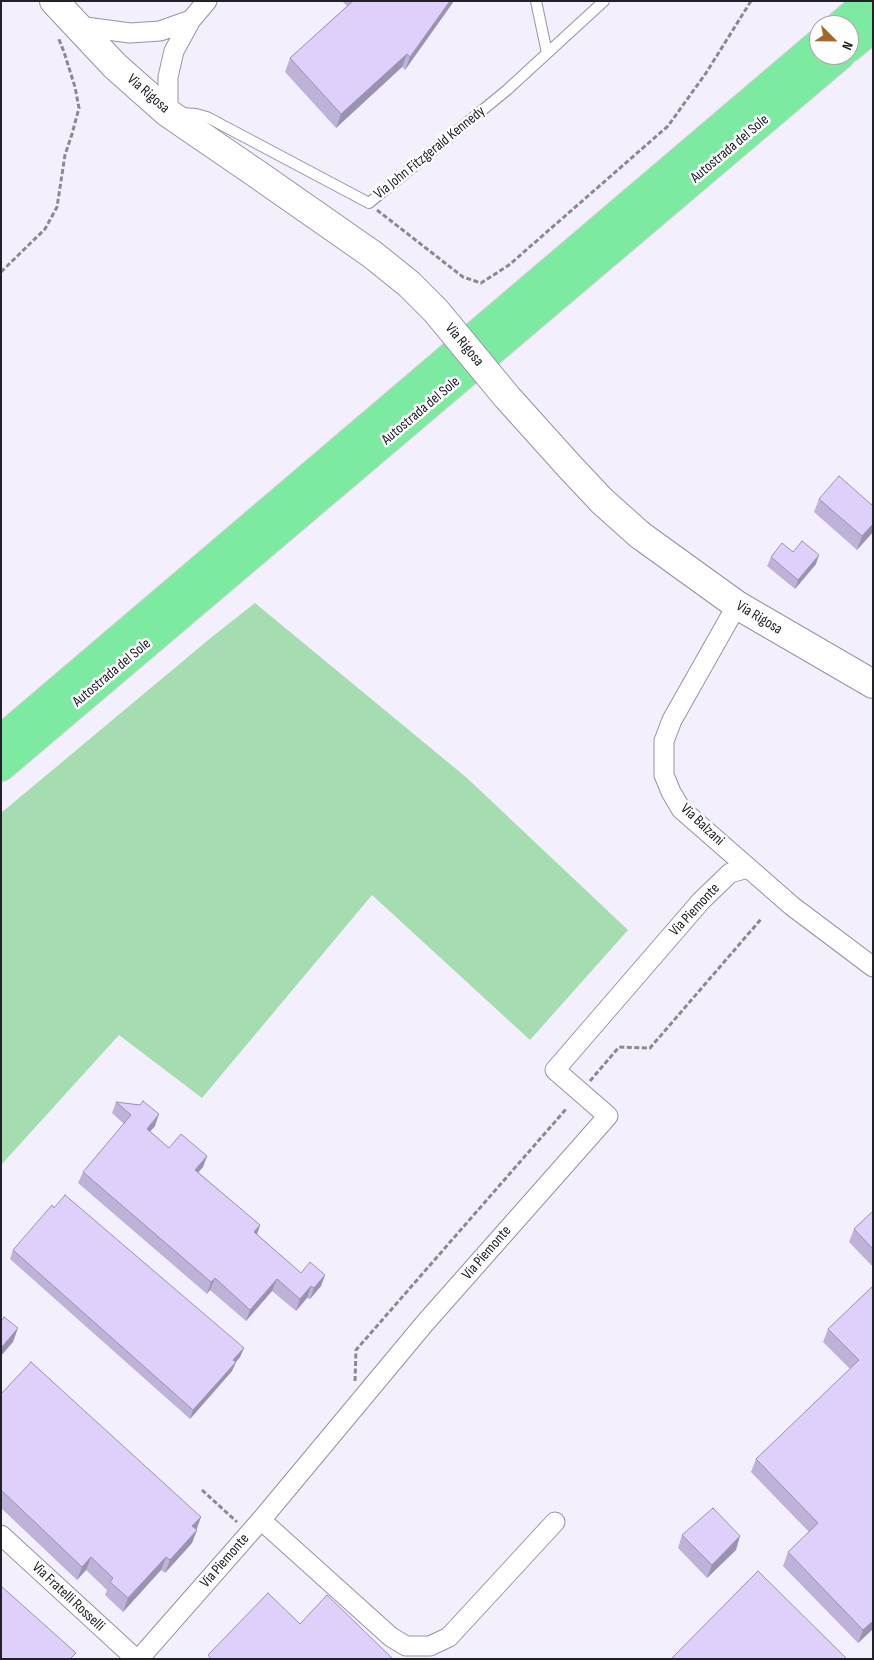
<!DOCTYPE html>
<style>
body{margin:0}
#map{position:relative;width:874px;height:1660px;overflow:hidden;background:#f4effd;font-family:"Sofia Sans Condensed",sans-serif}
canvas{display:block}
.frame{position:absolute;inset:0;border:2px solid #222028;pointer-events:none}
.north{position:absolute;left:809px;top:15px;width:50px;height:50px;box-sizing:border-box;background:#fff;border:1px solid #a7a6a9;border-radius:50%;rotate:113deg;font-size:14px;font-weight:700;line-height:20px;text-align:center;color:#222028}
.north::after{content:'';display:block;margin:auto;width:18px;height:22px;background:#a4692a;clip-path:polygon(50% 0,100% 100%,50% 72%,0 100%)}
</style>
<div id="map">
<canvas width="874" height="1660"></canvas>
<div class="frame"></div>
<div class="north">N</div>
</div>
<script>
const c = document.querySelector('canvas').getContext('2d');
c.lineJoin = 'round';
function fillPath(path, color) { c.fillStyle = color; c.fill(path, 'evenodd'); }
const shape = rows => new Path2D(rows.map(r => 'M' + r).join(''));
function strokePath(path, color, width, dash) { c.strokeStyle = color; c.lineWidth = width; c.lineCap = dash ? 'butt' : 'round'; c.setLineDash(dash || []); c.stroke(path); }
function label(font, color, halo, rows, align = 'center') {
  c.font = font + ' "Sofia Sans Condensed",sans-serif'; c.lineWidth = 5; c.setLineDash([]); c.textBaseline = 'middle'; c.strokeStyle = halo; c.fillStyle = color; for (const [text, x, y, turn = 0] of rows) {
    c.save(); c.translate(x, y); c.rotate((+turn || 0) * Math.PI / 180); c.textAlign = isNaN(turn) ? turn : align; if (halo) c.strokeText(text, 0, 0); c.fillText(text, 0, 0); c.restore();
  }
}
const green = shape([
 [255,603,467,778,628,930,530,1040,372,895,202,1098,119,1035,1,1165,1,813,213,636]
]);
const path = shape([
 [377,210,463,277,481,283,509,265,668,126,706,73,751,1],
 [1,272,45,229,57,207,65,155,72,134,79,108,75,87,64,52,58,37],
 [590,1081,619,1047,650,1048,762,918],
 [355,1381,356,1350,567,1108],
 [202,1490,237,1522]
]);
const service = shape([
 [536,1,547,53],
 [180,113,196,114,207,117,369,203,507,90,604,1]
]);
const minor = shape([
 [78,26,130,33,160,31,191,20,207,1],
 [168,113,168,77,174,51,191,20],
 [737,605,672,720,664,741,664,775,671,792,681,809,792,906,873,967],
 [261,1520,391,1637,406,1646,430,1646,449,1637,555,1522],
 [1,1535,136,1659],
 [139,1659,261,1520,425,1323,608,1116,555,1070,701,901,730,873,748,868]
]);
const secondary = shape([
 [54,1,115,66,168,113,257,174],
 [640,535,737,605,873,684]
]);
const motorway = shape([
 [840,25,868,1],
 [849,48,873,28],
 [1,739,819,43],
 [1,767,841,55]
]);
const secondaryBridge = shape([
 [257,174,373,255,409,284,436,311,507,397,570,467,602,501,640,535]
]);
const wall = shape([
 [342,1,454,1,405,70,402,67,336,128,285,72,290,58,347,6],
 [819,499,873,506,873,532,857,550,814,512],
 [793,552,816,564,795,589,767,566,771,557],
 [116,1102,155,1126,150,1131,169,1148,207,1156,203,1167,198,1172,260,1225,257,1234,301,1273,325,1275,321,1286,310,1299,307,1298,296,1311,272,1291,246,1321,210,1290,207,1294,78,1183,83,1172,124,1124,112,1113],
 [873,1211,873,1267,849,1242,854,1229],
 [13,1250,244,1348,240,1357,236,1362,232,1371,190,1419,10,1259],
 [873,1286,873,1629,858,1643,783,1566,788,1552,809,1532,751,1472,756,1459,850,1369,823,1342,828,1329],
 [1,1394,201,1517,192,1543,165,1573,161,1570,123,1612,105,1595,107,1590,86,1570,77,1580,1,1508],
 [682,1535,736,1550,707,1578,678,1548]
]);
const shadedWall = shape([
 [450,1,454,1,405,70,410,57],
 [407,54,402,67,336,128,341,114],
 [873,524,873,532,857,550,862,536],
 [819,555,816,564,795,589,798,580],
 [159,1114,155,1126,143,1140,147,1129],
 [207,1156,203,1167,191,1181,195,1170],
 [260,1225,256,1237,254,1232],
 [325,1275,321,1286,310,1299,314,1288],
 [215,1278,210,1290,207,1294,211,1282],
 [277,1279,272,1291,246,1321,250,1310],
 [311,1286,307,1298,296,1311,300,1299],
 [18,1328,13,1342,1,1356,1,1348],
 [244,1348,240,1357,230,1369,233,1360],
 [236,1362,232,1371,190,1419,193,1410],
 [201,1517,196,1530,192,1526],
 [197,1530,192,1543,165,1573,170,1560],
 [740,1536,736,1550,707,1578,712,1565],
 [91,1557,86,1570,77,1580,82,1567],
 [166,1557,161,1570,123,1612,128,1598],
 [873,1621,873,1629,858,1643,863,1630]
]);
const building = shape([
 [353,1,450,1,410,57,407,54,341,114,290,58,353,1],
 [839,476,873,506,873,524,862,536,819,499,839,476],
 [802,541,819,555,798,580,771,557,782,543,793,552,802,541],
 [143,1101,159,1114,147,1129,169,1148,181,1134,207,1156,195,1170,260,1225,254,1232,301,1273,310,1262,325,1275,314,1288,311,1286,300,1299,277,1279,250,1310,215,1278,211,1282,83,1172,131,1115,116,1102,140,1105,143,1101],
 [65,1195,244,1348,233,1360,236,1362,193,1410,13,1250,52,1205,54,1208,65,1195],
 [873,1211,873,1249,854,1229,873,1211],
 [873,1286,873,1621,863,1630,788,1552,818,1523,756,1459,859,1360,828,1329,873,1286],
 [4,1317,18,1328,1,1348,1,1321,4,1317],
 [31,1362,201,1517,192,1526,197,1530,170,1560,166,1557,128,1598,110,1582,113,1578,91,1557,82,1567,1,1490,1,1394,31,1362],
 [713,1508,740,1536,712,1565,682,1535,713,1508],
 [758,1571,847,1659,671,1659,758,1571],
 [1,1586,76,1653,70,1659,1,1659,1,1586],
 [268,1593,300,1624,327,1595,393,1659,211,1659,208,1655,268,1593]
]);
const streetNames = [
 ["Via Rigosa",148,94,41],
 ["Autostrada del Sole",730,149,-40],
 ["Via John Fitzgerald Kennedy",430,153,-39],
 ["Via Rigosa",464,345,50],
 ["Autostrada del Sole",421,411,-40],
 ["Via Rigosa",759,618,31],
 ["Autostrada del Sole",112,673,-40],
 ["Via Balzani",702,825,43],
 ["Via Piemonte",695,910,-47],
 ["Via Piemonte",487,1253,-49],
 ["Via Piemonte",225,1561,-49],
 ["Via Fratelli Rosselli",68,1597,43]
];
fillPath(green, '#a5ddb0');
strokePath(service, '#9891a6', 12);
strokePath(minor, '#9891a6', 21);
strokePath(secondary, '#9891a6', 30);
strokePath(motorway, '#d3d2d4', 30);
strokePath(path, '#8c8893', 3, [5, 2.5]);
strokePath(service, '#fff', 10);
strokePath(minor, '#fff', 19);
strokePath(secondary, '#fff', 28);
strokePath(motorway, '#7deaa1', 28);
strokePath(secondaryBridge, '#9891a6', 30, []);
strokePath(secondaryBridge, '#fff', 28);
fillPath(wall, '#bfb2d8');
fillPath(shadedWall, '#9b91b0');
fillPath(building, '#decffb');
strokePath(building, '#9b91b0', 1);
label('15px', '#222028', '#fff', streetNames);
</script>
